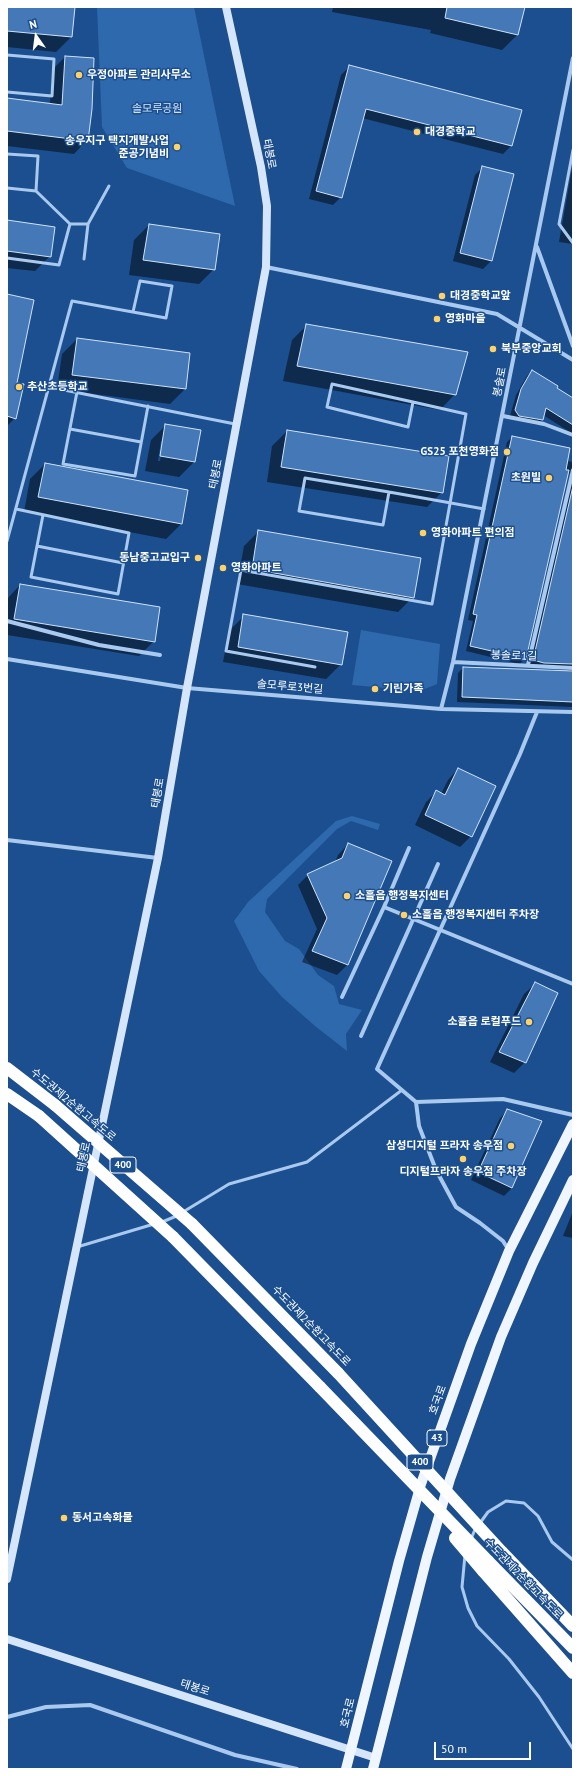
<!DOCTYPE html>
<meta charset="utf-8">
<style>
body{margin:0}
#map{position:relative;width:580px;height:1776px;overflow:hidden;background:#1b4f8f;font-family:"PT Sans",sans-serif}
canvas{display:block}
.frame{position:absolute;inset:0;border:8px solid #fff;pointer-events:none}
.north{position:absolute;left:16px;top:16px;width:40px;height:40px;-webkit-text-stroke:3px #1b4f8f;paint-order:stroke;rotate:346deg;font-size:11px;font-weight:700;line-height:16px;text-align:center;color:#fff}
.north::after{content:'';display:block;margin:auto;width:14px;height:18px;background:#fff;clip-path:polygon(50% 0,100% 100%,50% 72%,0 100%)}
.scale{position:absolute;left:434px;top:1742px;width:97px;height:18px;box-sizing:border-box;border:2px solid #fff;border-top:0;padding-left:5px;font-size:12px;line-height:14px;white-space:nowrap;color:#fff;-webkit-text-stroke:3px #1b4f8f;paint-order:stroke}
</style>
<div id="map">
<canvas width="580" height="1776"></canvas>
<div class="frame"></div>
<div class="north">N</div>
<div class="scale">50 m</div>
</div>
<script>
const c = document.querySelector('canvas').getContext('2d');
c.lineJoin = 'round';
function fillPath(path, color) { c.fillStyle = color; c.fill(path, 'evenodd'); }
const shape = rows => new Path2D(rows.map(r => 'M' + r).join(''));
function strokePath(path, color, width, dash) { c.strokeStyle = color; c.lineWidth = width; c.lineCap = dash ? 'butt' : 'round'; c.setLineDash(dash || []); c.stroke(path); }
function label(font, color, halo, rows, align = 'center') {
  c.font = font + ' "PT Sans","Noto Sans KR",sans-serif'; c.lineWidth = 3; c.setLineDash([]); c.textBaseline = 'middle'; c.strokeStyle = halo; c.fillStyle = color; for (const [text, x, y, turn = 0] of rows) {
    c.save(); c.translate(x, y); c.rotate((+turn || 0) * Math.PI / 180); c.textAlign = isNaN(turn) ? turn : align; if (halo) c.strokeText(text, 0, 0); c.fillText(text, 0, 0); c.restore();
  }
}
const green = shape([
 [97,7,194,7,235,206,127,168,102,127],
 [361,630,440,644,437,684,420,691,352,685],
 [352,816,380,824,378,830,351,821,337,829,267,899,265,912,285,941,299,949,318,975,334,986,339,1004,362,1010,346,1034,347,1051,315,1026,282,997,259,971,234,921,248,902,336,821]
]);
const shadow = shape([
 [7,7,71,7,71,37,56,52,7,47],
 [333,7,524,7,517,35,502,50,430,33,431,30,332,12],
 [65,57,87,140,74,154,7,146,7,99,50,104,52,70],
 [349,67,511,146,503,154,362,118,341,197,333,205,309,199,341,75],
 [573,162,573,244,559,242],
 [483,167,491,261,483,269,453,261,475,175],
 [7,221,50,256,35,271,7,268],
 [149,225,214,269,199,284,129,275,134,240],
 [7,295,16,384,15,418,7,426],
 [307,325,455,394,440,410,283,381,292,340],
 [77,339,185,389,170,404,57,389,62,354],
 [532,371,573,399,573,434,543,415,542,420,537,425,514,420,510,416,516,395,527,376],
 [166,425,200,431,194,462,179,477,145,471,151,440],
 [161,441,163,441,160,461,158,461],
 [287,431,442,492,427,507,267,482,272,446],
 [512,437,566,461,573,462,573,707,457,702,458,673,463,668,570,672,568,670,528,666,572,476,568,472,525,658,520,664,466,651,473,621,468,620,507,442],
 [45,464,181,524,166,539,24,512,30,479],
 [259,531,413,597,398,612,237,584,244,546],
 [20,585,154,641,139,656,7,635,7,599],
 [244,616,341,664,326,679,223,662,229,631],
 [458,769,471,836,460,847,415,825,426,802,436,792,441,794,448,780],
 [348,844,347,965,337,975,302,962,317,929,298,885,308,875,335,863,338,855],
 [535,984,525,1062,514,1073,490,1062,524,994],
 [508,1110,512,1188,504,1196,471,1180,500,1118],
 [573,1211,573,1238,563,1236]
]);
const building = shape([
 [7,7,75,7,72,37,7,31,7,7],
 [447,7,525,7,518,35,445,18,447,7],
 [65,56,94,58,92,109,88,141,7,131,7,98,62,105,65,56],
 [349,65,522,110,512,146,366,109,342,198,316,191,349,65],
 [482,166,514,174,492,261,460,253,482,166],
 [7,220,55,227,51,257,7,251,7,220],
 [149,224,220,234,215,270,143,260,149,224],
 [7,294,34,300,17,383,24,384,16,419,7,416,7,294],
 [306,324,468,352,456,395,297,366,306,324],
 [77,338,190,353,186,389,72,375,77,338],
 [532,370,558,386,557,388,573,398,573,425,546,408,543,420,519,416,515,410,521,389,532,370],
 [165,424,201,430,195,462,160,456,165,424],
 [287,430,449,456,443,493,281,467,287,430],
 [512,436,570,448,566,470,569,470,526,659,470,646,477,615,473,614,512,436],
 [45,463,188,490,182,524,38,497,45,463],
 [573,486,573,664,544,663,533,660,573,486],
 [258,530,421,558,414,598,252,569,258,530],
 [20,584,160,607,155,642,14,619,20,584],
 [243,614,348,632,342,665,238,647,243,614],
 [463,667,573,671,573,702,462,697,463,667],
 [458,768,496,786,472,837,425,815,436,790,445,795,458,768],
 [348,843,392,861,348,965,312,951,327,918,307,874,342,858,348,843],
 [535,982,558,993,526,1063,499,1052,535,982],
 [507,1109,542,1121,512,1188,478,1172,507,1109]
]);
const service = shape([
 [7,55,54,59,52,96,7,92],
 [573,150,559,224,573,243],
 [7,154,38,156,36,191,7,188],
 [36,191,70,224,88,224,109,186],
 [7,258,59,265,70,224],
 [84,259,88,224],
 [49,387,235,424],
 [77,392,63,464,135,476,148,406],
 [70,429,141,442],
 [389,492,383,525,299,511,305,478,389,492,451,503,484,509],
 [16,509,129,533,118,594,31,577,43,515],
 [7,541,72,301,166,318,172,286,140,281,133,312],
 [37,546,123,563],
 [315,667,226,651,241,570,432,604,466,414,413,402,332,384,327,407,408,427,413,402],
 [183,1212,229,1184,307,1162,402,1090],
 [162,1222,179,1215],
 [77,1247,154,1224],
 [480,1523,488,1512,506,1501,524,1503,538,1516,552,1542,573,1560],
 [471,1539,476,1527],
 [465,1555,462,1587,468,1608,477,1626,509,1659,539,1697,573,1749]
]);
const minor = shape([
 [537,247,573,346],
 [266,267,497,314,573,360],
 [503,416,544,424,573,435],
 [7,621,99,645,160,655],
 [7,659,187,688,441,709,573,712],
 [453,662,573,668],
 [528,665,573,470],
 [441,709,453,662,573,58],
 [537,712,520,754,377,1069,416,1102,503,1099,573,1115],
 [7,840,158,858],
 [384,907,409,848],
 [342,997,384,907,573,984],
 [361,1036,438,864],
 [416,1102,419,1126,436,1170,456,1207,480,1223,503,1241,508,1249],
 [7,1717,46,1707,90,1705,235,1755,297,1769]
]);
const secondary = shape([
 [7,1579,158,858,187,688,266,267,267,206,261,167,226,7],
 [7,1639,376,1758]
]);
const primary = shape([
 [346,1769,399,1561,421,1484,471,1344,509,1251,573,1124],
 [373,1769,427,1557,450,1479,501,1337,533,1263,573,1180]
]);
const motorway = shape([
 [7,1068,55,1105],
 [7,1094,39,1116],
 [192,1224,338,1373],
 [173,1237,320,1387],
 [502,1552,573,1626],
 [488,1561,573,1648],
 [483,1571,573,1673]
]);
const motorwayBridge = shape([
 [55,1105,192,1224],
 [39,1116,173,1237],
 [338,1373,502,1552],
 [320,1387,488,1561],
 [455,1538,483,1571]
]);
const markers = [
 [79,75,4,"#ffd166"],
 [417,132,4,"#ffd166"],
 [177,147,4,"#ffd166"],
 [442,296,4,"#ffd166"],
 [437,319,4,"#ffd166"],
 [493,349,4,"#ffd166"],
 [19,387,4,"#ffd166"],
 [507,452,4,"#ffd166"],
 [549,478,4,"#ffd166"],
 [423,533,4,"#ffd166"],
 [198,558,4,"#ffd166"],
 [223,568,4,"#ffd166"],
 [375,689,4,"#ffd166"],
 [347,896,4,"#ffd166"],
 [404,915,4,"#ffd166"],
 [529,1022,4,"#ffd166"],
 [511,1146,4,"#ffd166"],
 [463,1159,4,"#ffd166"],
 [64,1518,4,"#ffd166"]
];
const shields = [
 [123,1165,26],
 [437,1438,20],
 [420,1462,26]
];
const shieldNames = [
 ["400",123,1165],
 ["43",437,1438],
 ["400",420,1462]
];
const poiNames = [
 ["우정아파트 관리사무소",87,75],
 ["대경중학교",425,132],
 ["송우지구 택지개발사업",169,141,"right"],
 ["준공기념비",169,154,"right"],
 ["대경중학교앞",450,296],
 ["영화마을",445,319],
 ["북부중앙교회",501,349],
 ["추산초등학교",27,387],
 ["GS25 포천영화점",499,452,"right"],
 ["초원빌",541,478,"right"],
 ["영화아파트 편의점",431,533],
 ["동남중고교입구",190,558,"right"],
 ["영화아파트",231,568],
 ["기린가족",383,689],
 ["소흘읍 행정복지센터",355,896],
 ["소흘읍 행정복지센터 주차장",412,915],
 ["소흘읍 로컬푸드",521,1022,"right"],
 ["삼성디지털 프라자 송우점",503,1146,"right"],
 ["디지털프라자 송우점 주차장",463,1172,"center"],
 ["동서고속화물",72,1518]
];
const parkNames = [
 ["솔모루공원",157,109]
];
const streetNames = [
 ["태봉로",269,154,79],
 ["봉솔로",500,382,-79],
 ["태봉로",216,474,-79],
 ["봉솔로1길",514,656,2],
 ["솔모루로3번길",290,687,5],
 ["태봉로",158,793,-80],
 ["수도권제2순환고속도로",73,1105,40],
 ["태봉로",84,1157,-78],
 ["수도권제2순환고속도로",311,1326,46],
 ["호국로",438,1400,-70],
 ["수도권제2순환고속도로",523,1579,46],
 ["태봉로",195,1688,18],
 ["호국로",348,1713,-76]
];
fillPath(green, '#2e69ad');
fillPath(shadow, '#0007');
fillPath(building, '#4478b7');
strokePath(building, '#cfe3fa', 1);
strokePath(service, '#a9c9ee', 3);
strokePath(minor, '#a9c9ee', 4);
strokePath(secondary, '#d6e6fa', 8);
strokePath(primary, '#f0f6ff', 10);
strokePath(motorway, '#fff', 12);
strokePath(motorwayBridge, '#fff', 12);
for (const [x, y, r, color] of markers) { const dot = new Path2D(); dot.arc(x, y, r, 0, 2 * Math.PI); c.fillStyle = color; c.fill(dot); strokePath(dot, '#1b4f8f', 1.5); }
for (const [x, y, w] of shields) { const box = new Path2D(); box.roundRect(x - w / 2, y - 8, w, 16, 3); c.fillStyle = '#1b4f8f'; c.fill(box); strokePath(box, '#fff', 1); }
label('bold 10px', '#fff', null, shieldNames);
label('bold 11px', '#fff', '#1b4f8f', poiNames, 'left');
label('11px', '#cfe3fa', '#1b4f8f', parkNames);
label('11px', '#fff', '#1b4f8f', streetNames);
</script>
